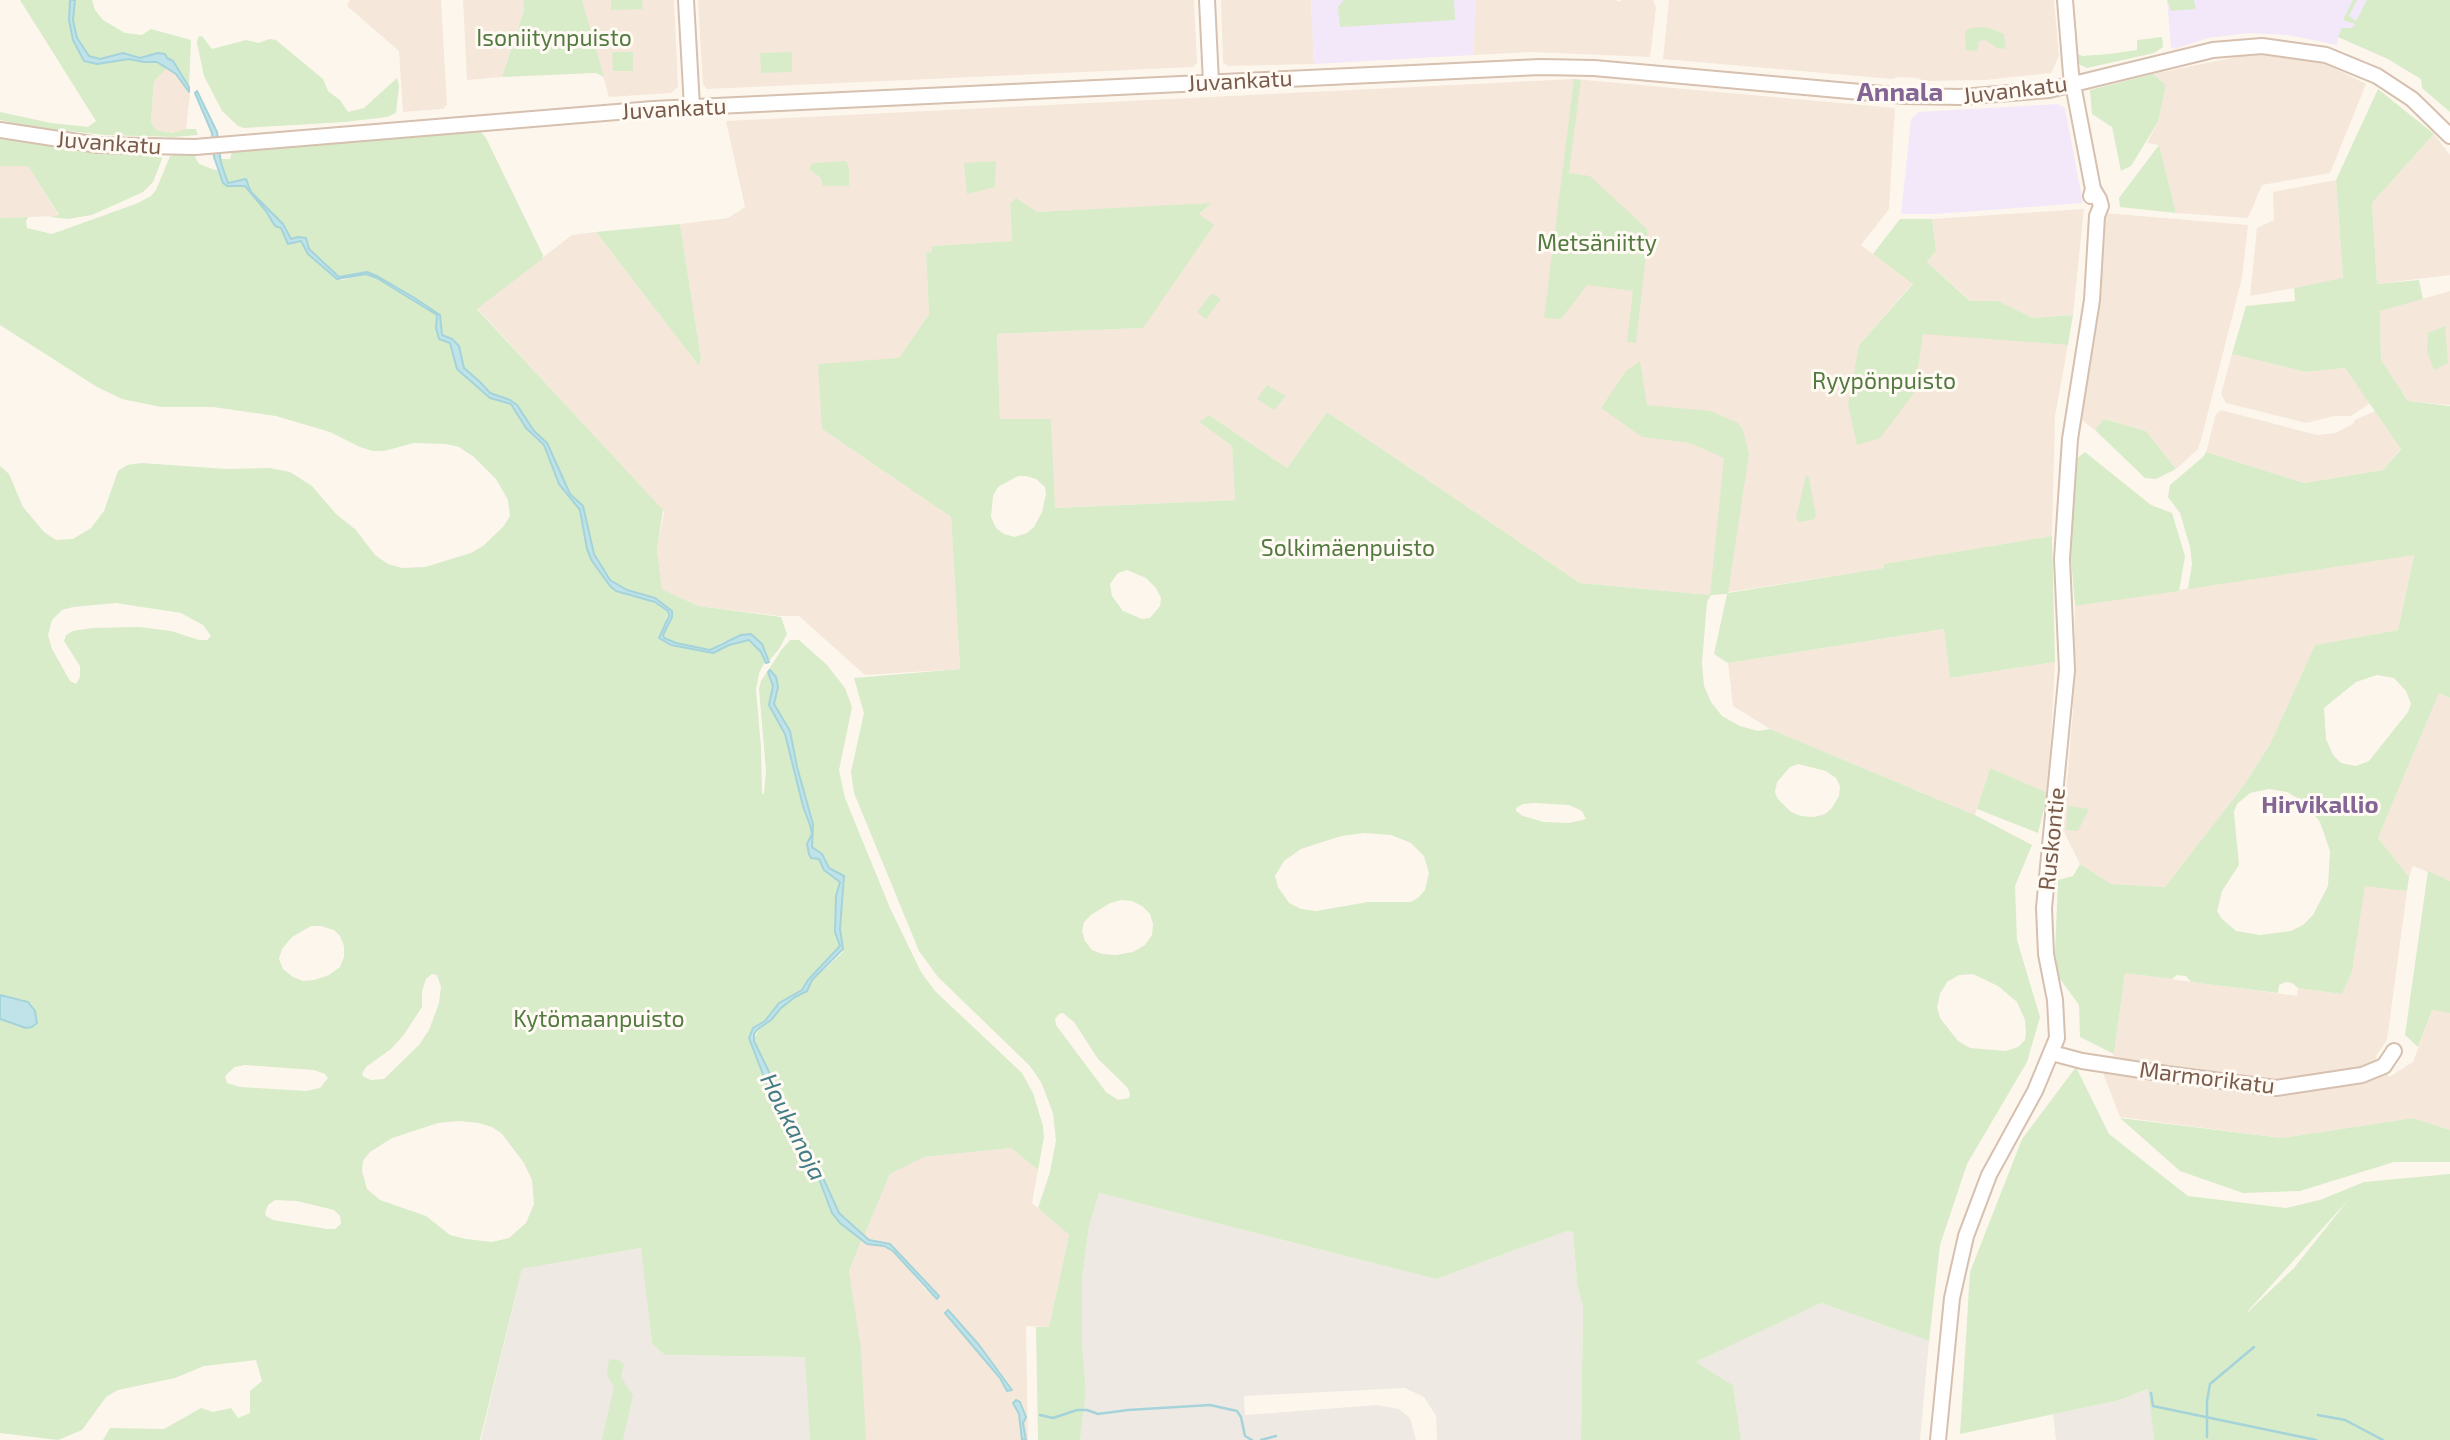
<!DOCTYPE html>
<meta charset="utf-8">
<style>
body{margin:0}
canvas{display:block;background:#fdf6ec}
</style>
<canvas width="2450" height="1440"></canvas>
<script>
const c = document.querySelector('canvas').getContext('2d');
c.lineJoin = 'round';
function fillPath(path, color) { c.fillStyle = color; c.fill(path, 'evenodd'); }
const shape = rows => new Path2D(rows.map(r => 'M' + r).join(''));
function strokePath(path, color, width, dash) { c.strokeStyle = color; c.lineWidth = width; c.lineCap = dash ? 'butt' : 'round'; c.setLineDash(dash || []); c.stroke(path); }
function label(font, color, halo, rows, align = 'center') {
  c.font = font + ' "Exo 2",sans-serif'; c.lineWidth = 6; c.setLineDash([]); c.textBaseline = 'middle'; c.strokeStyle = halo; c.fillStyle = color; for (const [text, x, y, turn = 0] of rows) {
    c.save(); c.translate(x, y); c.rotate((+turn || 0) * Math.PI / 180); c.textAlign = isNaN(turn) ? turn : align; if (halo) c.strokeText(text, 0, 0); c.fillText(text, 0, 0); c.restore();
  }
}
const residential = shape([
 [350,0,441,0,447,105,443,109,403,112,399,51,347,6],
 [463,0,523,0,524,10,502,77,467,80],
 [582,0,674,0,678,87,671,93,609,97],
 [698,0,1194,0,1197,63,1193,67,707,89,703,84],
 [1221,0,1311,0,1314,64,1229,66,1223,63],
 [1476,0,1616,0,1618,2,1622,0,1653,0,1656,8,1650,57,1531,52,1473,55],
 [1669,0,2054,0,2059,56,2051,73,1985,80,1924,81,1918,78,1899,77,1892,79,1663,59],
 [2251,54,2320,61,2366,84,2330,173,2262,185,2248,218,2176,213,2159,145,2147,143,2158,122,2166,85,2153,74],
 [165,68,180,77,190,94,186,129,175,133,156,130,151,122,154,81],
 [1574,79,1895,108,1889,209,1861,245,1913,283,1859,345,1914,393,1922,333,2068,345,2055,416,2052,536,1885,564,1884,568,1710,595,1580,583,1327,412,1287,468,1209,415,1200,423,1232,446,1235,500,1054,508,1051,420,1000,420,997,334,1143,328,1199,214,1211,204,1037,212,1010,204,1012,241,931,246,932,252,926,253,929,314,899,358,822,429,951,517,960,669,865,675,799,616,780,616,698,606,662,589,657,550,664,512,477,308,572,235,596,232,699,366,701,359,680,224,728,218,745,207,726,121],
 [2434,134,2450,155,2450,275,2377,284,2372,203],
 [0,166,28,166,59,216,0,218],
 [2336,180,2343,279,2250,296,2257,228,2274,220,2273,192],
 [2084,209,2073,315,2033,318,1998,301,1971,301,1927,262,1936,251,1932,219],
 [2104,213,2248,225,2242,278,2202,436,2198,449,2176,469,2146,431,2105,419,2095,430,2082,420,2102,268],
 [2450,291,2450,405,2408,401,2381,360,2380,311],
 [2232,354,2306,372,2345,368,2370,403,2351,416,2334,416,2306,423,2226,403,2221,394],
 [2221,410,2317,435,2335,433,2353,424,2355,420,2375,411,2401,448,2383,470,2304,483,2206,452,2216,414],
 [2414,554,2398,630,2315,645,2270,744,2244,785,2165,887,2111,884,2080,864,2063,830,2073,710,2075,606],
 [1945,629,1951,678,2055,662,2048,793,1990,768,1975,815,1770,729,1733,706,1728,663],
 [2439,693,2450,698,2450,881,2413,866,2409,877,2378,838],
 [2365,885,2407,891,2387,1040,2376,1056,2389,1077,2413,1062,2432,1010,2450,1013,2450,1130,2413,1118,2282,1138,2120,1117,2103,1073,2114,1054,2125,973,2297,996,2298,988,2342,994,2352,972],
 [1011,1148,1038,1170,1032,1203,1069,1235,1049,1327,1026,1326,1028,1440,1026,1440,1023,1423,1026,1418,1020,1402,1013,1404,1019,1414,1022,1440,866,1440,849,1271,862,1239,872,1246,884,1246,893,1251,925,1289,939,1296,890,1244,871,1241,864,1236,890,1174,924,1157],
 [948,1310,1004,1377,1012,1389,1008,1392,973,1343,945,1313]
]);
const industrial = shape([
 [1099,1193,1436,1279,1567,1231,1573,1232,1577,1284,1583,1307,1581,1440,1437,1440,1436,1416,1429,1405,1424,1397,1405,1388,1244,1396,1245,1415,1377,1405,1399,1409,1410,1418,1416,1440,1080,1440,1086,1392,1082,1341,1082,1280,1089,1226],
 [642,1248,652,1344,665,1355,806,1357,810,1440,481,1440,522,1269],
 [1821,1303,1929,1341,1920,1440,1741,1440,1733,1385,1696,1362],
 [2149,1389,2154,1440,2056,1440,2053,1414,2120,1400]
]);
const education = shape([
 [1311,0,1476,0,1473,55,1314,64],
 [2167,0,2448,0,2421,79,2388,59,2338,37,2337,45,2288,35,2250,33,2208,38,2174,49,2171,47],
 [2058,104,2065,108,2083,203,1935,214,1901,214,1911,119,1919,112]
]);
const green = shape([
 [20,0,70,0,69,20,73,40,84,61,107,62,129,59,144,62,157,62,167,68,154,81,151,122,156,130,173,133,186,129,196,129,198,135,174,137,104,135,33,127,0,120,0,112,51,123,88,127,96,121],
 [75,0,92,0,95,10,103,20,125,33,142,35,151,29,191,40,189,87,173,61,167,58,166,55,140,58,122,53,100,59,89,56,77,38,73,20],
 [523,0,582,0,604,77,596,73,502,77,524,10],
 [611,0,642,0,643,9,611,10],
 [1344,0,1454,0,1455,20,1340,27,1338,7],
 [2167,0,2194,0,2196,9,2171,11],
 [2353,0,2357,0,2349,16,2356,21,2367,0,2450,0,2450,112,2422,88,2421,79,2388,59,2338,37,2342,28,2352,28,2355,24,2343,20],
 [1980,27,1990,28,2004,34,2006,49,1997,48,1985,40,1979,41,1977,51,1966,50,1965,32,1968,29],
 [202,36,212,49,246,40,259,43,269,39,276,40,323,79,328,91,340,100,348,112,364,108,397,78,399,86,396,113,387,117,344,122,244,128,238,126,222,111,204,76,197,43,198,37],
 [2162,37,2163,47,2154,53,2087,68,2080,65,2077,58,2077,55,2081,55,2082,56,2109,54,2137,50,2137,40],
 [612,52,633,52,633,71,613,71],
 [792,52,792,72,761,73,760,53],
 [2153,74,2166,85,2158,122,2131,166,2121,171,2112,127,2092,114,2090,90],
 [1574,79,1581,80,1569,173,1590,176,1647,229,1648,238,1636,343,1627,342,1633,291,1587,285,1561,319,1544,318],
 [2378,89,2434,134,2372,203,2377,284,2419,280,2423,299,2380,311,2381,360,2408,401,2450,406,2450,698,2439,693,2378,838,2409,877,2407,891,2365,886,2352,972,2342,994,2298,988,2292,983,2286,982,2279,985,2278,993,2191,982,2186,976,2177,975,2172,979,2125,973,2114,1054,2080,1037,2079,1005,2058,976,2055,953,2058,880,2073,876,2080,864,2111,884,2165,887,2244,785,2270,744,2315,645,2398,630,2414,555,2188,589,2192,564,2190,547,2180,513,2168,497,2170,485,2203,457,2206,452,2304,483,2383,470,2401,449,2345,368,2306,372,2232,354,2246,306,2295,301,2294,288,2343,278,2336,180],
 [2377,675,2394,678,2406,691,2411,704,2408,712,2369,761,2356,766,2341,763,2333,755,2326,739,2324,708,2356,682],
 [2269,789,2287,792,2304,802,2320,822,2330,851,2328,886,2313,915,2303,925,2291,931,2260,935,2236,931,2222,919,2217,911,2222,891,2239,865,2234,812,2237,804,2250,793],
 [479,130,486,138,543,255,542,259,477,309,663,510,657,550,662,589,698,606,781,617,787,634,779,649,769,661,762,644,746,634,720,643,710,650,676,643,664,638,663,635,670,623,672,611,655,598,628,590,610,580,594,554,583,506,570,494,546,441,534,431,517,405,490,393,480,382,468,373,462,364,459,346,452,339,442,335,440,315,412,299,437,315,436,328,439,339,450,343,457,369,490,398,511,404,537,440,544,443,559,484,580,510,587,549,592,561,613,589,632,597,641,597,655,602,668,611,664,628,659,635,661,639,674,646,713,653,729,645,749,640,761,652,765,662,759,673,756,690,761,747,762,794,764,794,766,771,759,689,761,681,782,649,790,640,799,640,827,665,845,688,852,707,839,770,845,798,890,908,921,972,935,991,1022,1073,1033,1093,1043,1126,1044,1137,1038,1170,1011,1148,924,1157,890,1174,864,1236,844,1220,834,1205,819,1165,800,1127,776,1095,770,1074,754,1039,760,1027,771,1020,781,1008,797,995,843,952,840,929,844,876,829,868,812,847,813,824,797,767,790,731,774,704,778,685,769,675,773,686,769,705,785,733,803,806,810,824,812,834,808,842,813,858,819,859,821,865,840,882,836,896,835,932,840,946,808,980,802,990,779,1003,765,1021,753,1028,749,1036,772,1098,810,1155,832,1213,840,1224,862,1239,849,1271,861,1349,866,1440,810,1440,805,1357,665,1355,652,1344,641,1248,522,1269,480,1440,103,1440,110,1428,164,1429,201,1408,213,1412,231,1408,238,1418,250,1413,250,1391,262,1381,256,1360,204,1366,175,1378,118,1390,106,1397,82,1430,58,1440,0,1433,0,1019,29,1028,24,1000,0,995,0,466,9,474,23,507,44,532,56,540,73,539,91,528,104,511,118,471,127,465,142,463,226,469,270,468,290,472,312,486,336,514,356,530,375,555,388,564,402,568,425,567,471,553,483,546,503,527,510,516,508,500,496,479,474,457,459,447,446,444,414,443,384,451,373,451,360,447,330,432,276,416,213,407,161,407,122,399,97,387,0,325,0,218,28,217,26,221,27,228,52,234,138,203,151,196,156,190,170,156,193,153,199,164,218,171,223,183,245,186,266,211,275,226,281,228,286,235,286,241,293,244,299,240,301,241,308,254,337,279,343,280,366,274,378,278,367,272,339,277,309,249,306,238,291,239,283,224,251,192,250,185,242,179,235,183,228,183,220,159,230,159,232,151],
 [116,603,181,613,203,625,211,636,207,640,199,640,171,631,139,627,92,628,73,631,66,635,64,641,80,666,80,677,76,684,70,681,52,649,48,635,52,620,62,610,73,607],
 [311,926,321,926,334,930,340,936,344,946,344,957,340,967,329,975,314,980,303,981,293,977,283,969,279,959,282,949,292,937],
 [432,974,437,975,441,987,439,1003,429,1030,419,1045,384,1079,371,1080,364,1077,362,1074,366,1067,391,1049,403,1036,422,1007,422,991,426,979],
 [245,1065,314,1070,325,1074,328,1078,320,1088,306,1091,240,1087,227,1083,225,1076,235,1067],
 [459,1121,479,1123,492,1127,502,1134,524,1163,532,1180,534,1204,526,1223,509,1238,492,1242,466,1239,450,1235,426,1216,380,1200,367,1189,362,1171,363,1161,370,1152,392,1138,438,1123],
 [275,1200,297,1201,334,1210,340,1216,341,1224,335,1229,327,1229,273,1220,266,1216,265,1213,268,1205],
 [0,136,74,148,153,154,160,155,162,159,153,182,143,192,92,215,68,219,50,217,59,215,28,166,0,166],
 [2159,145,2176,213,2120,207,2119,198],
 [846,161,849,168,849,186,823,186,821,178,809,169,813,163],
 [996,161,995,187,967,194,964,163],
 [1016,198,1037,212,1212,203,1199,214,1214,225,1143,328,997,334,1000,419,1051,419,1055,508,1235,500,1232,446,1199,422,1209,415,1287,468,1327,412,1580,583,1710,595,1724,458,1690,443,1642,437,1601,408,1626,371,1640,361,1647,405,1710,411,1738,423,1743,430,1749,454,1728,593,1884,568,1884,564,2052,536,2055,662,1950,678,1944,629,1728,663,1714,654,1727,594,1711,595,1707,602,1702,663,1704,686,1711,702,1722,716,1740,726,1758,731,1770,729,1975,815,2032,845,2015,886,2017,940,2040,1017,2027,1062,1967,1164,1940,1245,1929,1341,1821,1303,1696,1362,1733,1385,1741,1440,1581,1440,1583,1307,1577,1284,1573,1232,1567,1231,1436,1279,1099,1193,1089,1226,1082,1280,1082,1341,1086,1392,1080,1440,1038,1440,1036,1327,1049,1327,1069,1235,1038,1208,1050,1172,1056,1140,1053,1113,1041,1082,1030,1066,938,977,919,951,854,793,851,772,864,713,854,678,960,669,951,517,822,429,818,364,899,358,929,314,926,253,932,252,931,246,1012,241,1010,204],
 [1018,476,1026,476,1036,479,1045,487,1046,494,1042,512,1034,527,1027,533,1015,537,1004,534,996,528,991,517,993,496,998,487],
 [1127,570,1146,578,1156,588,1161,598,1160,606,1150,618,1142,619,1123,611,1112,596,1110,584,1118,573],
 [1798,764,1826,771,1836,778,1840,786,1839,796,1832,808,1825,814,1814,817,1801,816,1791,812,1777,798,1775,792,1777,782,1790,767],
 [1534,803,1569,805,1582,811,1586,819,1569,823,1544,822,1523,816,1516,811,1516,808,1523,804],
 [1364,833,1391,835,1411,843,1424,856,1429,873,1425,890,1419,897,1411,902,1368,902,1316,911,1301,909,1289,903,1278,887,1275,876,1284,861,1301,849,1341,836],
 [1121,900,1132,901,1142,906,1150,914,1153,924,1152,935,1145,945,1133,952,1116,955,1102,954,1092,950,1085,941,1082,931,1084,922,1091,915,1110,903],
 [1973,974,1998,986,2017,1002,2025,1020,2026,1032,2025,1040,2018,1047,2006,1051,1970,1048,1958,1041,1940,1018,1937,1007,1940,994,1947,982,1959,975],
 [1063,1013,1074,1022,1098,1059,1127,1087,1130,1094,1129,1098,1118,1100,1106,1092,1056,1025,1055,1019,1059,1014],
 [1900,219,1932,219,1936,251,1927,262,1970,301,1998,301,2033,318,2073,315,2068,345,1923,334,1914,393,1880,438,1857,445,1848,405,1859,345,1913,284,1873,254],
 [680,224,701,359,699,366,596,232],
 [1212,293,1221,299,1206,319,1197,312],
 [2445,326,2448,363,2434,370,2427,352,2428,333],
 [1267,385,1286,396,1274,410,1257,399],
 [2104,419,2146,431,2176,469,2156,479,2145,478,2095,430],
 [2085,452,2151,505,2172,513,2185,556,2179,591,2075,606,2069,533,2075,460],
 [1806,475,1809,477,1816,516,1813,520,1799,522,1796,518],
 [1990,768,2048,793,2038,833,1977,809],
 [2068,806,2089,809,2078,831,2066,830],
 [2428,871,2450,881,2450,1013,2432,1010,2418,1047,2405,1035],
 [2076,1067,2109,1134,2188,1196,2286,1208,2320,1200,2364,1182,2450,1174,2450,1440,2154,1440,2148,1389,2120,1400,1960,1434,1970,1272,2022,1139],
 [2349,1199,2294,1268,2248,1312,2248,1311],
 [2120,1118,2282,1138,2413,1118,2450,1130,2450,1162,2394,1162,2300,1191,2243,1193,2180,1171],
 [609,1359,618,1360,624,1364,621,1377,633,1395,623,1440,602,1440,614,1387,607,1375]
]);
const water = shape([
 [70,0,75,0,73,20,77,38,89,56,100,59,123,53,140,58,158,53,165,54,167,58,173,61,189,87,189,92,176,74,157,62,144,62,129,59,97,64,84,61,73,40,69,20,70,0],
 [197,91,217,132,221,163,228,183,246,179,251,192,283,224,291,239,298,237,306,238,309,249,339,277,367,272,377,276,413,297,440,315,442,335,452,339,459,346,464,368,480,382,490,393,510,400,517,405,534,431,547,443,570,494,583,506,594,554,610,580,627,590,655,598,672,611,672,617,663,635,664,638,676,643,710,650,741,635,751,634,762,644,769,662,766,663,761,652,749,640,729,645,713,653,671,645,659,638,669,616,668,611,655,602,616,591,610,586,592,561,587,549,580,510,559,484,544,445,526,428,511,404,490,398,457,369,450,343,439,339,436,328,437,315,377,278,366,274,337,279,308,254,301,241,288,244,281,228,275,226,266,211,245,186,227,186,223,183,214,157,212,133,195,93,197,91],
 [770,670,776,677,778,687,774,704,790,731,797,767,813,824,812,847,822,854,829,868,844,876,840,929,843,949,812,980,807,991,795,997,781,1008,771,1020,758,1029,754,1034,754,1041,770,1074,776,1095,800,1127,839,1213,869,1240,890,1244,939,1296,937,1299,893,1251,884,1246,867,1244,840,1223,832,1213,810,1155,772,1098,749,1038,753,1028,765,1021,779,1003,802,990,808,980,840,946,835,932,836,896,840,882,824,870,819,859,811,858,809,854,807,844,812,834,810,825,803,806,785,734,769,705,773,686,768,672,770,670],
 [0,995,28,1002,35,1011,37,1023,32,1027,26,1028,0,1019,0,995],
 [948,1310,979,1345,1012,1390,1007,1391,1000,1378,945,1313,948,1310],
 [1016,1400,1020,1402,1026,1417,1023,1423,1026,1440,1022,1440,1019,1414,1013,1403,1016,1400]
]);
const stream = shape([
 [2151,1393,2153,1406,2316,1440],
 [1040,1415,1053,1418,1077,1410,1087,1410,1098,1414,1128,1410,1210,1405,1237,1411,1241,1417,1245,1436,1252,1440],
 [2318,1415,2345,1420,2383,1440],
 [2207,1437,2207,1401,2210,1384,2254,1347],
 [1261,1440,1276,1436]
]);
const secondary = shape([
 [686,0,692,107],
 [1207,0,1211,82],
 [2065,0,2071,74,2093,189,2091,196],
 [0,130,98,145,195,147,653,109,1540,67,1594,68,1905,96,1960,97,2049,90,2213,50,2262,46,2326,55,2377,76,2412,99,2450,136],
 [2052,1053,2082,1061,2167,1074,2276,1088,2362,1075,2384,1066,2394,1051],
 [1938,1440,1952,1298,1966,1236,1989,1175,2035,1091,2057,1038,2055,1000,2046,954,2044,908,2067,670,2062,559,2070,439,2092,300,2097,216,2101,206,2099,199,2093,189]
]);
const parkNames = [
 ["Isoniitynpuisto",554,38],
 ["Metsäniitty",1597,243],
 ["Ryypönpuisto",1884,381],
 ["Solkimäenpuisto",1348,548],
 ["Kytömaanpuisto",599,1019]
];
const streetNames = [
 ["Juvankatu",1240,81,-3],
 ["Juvankatu",2015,90,-7],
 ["Juvankatu",674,109,-3],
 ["Juvankatu",109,143,4],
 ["Ruskontie",2052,839,-84],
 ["Marmorikatu",2207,1078,7]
];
const neighbourhoodNames = [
 ["Hirvikallio",2320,805]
];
const waterNames = [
 ["Houkanoja",793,1127,63]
];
const quarterNames = [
 ["Annala",1900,92]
];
fillPath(residential, '#f5e8da');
fillPath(industrial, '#efe9e4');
fillPath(education, '#f3e8fa');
fillPath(green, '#d8ecc9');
fillPath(water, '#bfe3e8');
strokePath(water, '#a5d3da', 2);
strokePath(stream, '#a5d3da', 2.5);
strokePath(secondary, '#d6c0b0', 18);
strokePath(secondary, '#fff', 14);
label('23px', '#537a41', '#fffaf3', parkNames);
label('23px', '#7a5c4d', '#fffaf3', streetNames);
label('bold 24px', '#846695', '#fffaf3', neighbourhoodNames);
label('italic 24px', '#437c86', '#fffaf3', waterNames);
label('bold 26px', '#846695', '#fffaf3', quarterNames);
</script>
